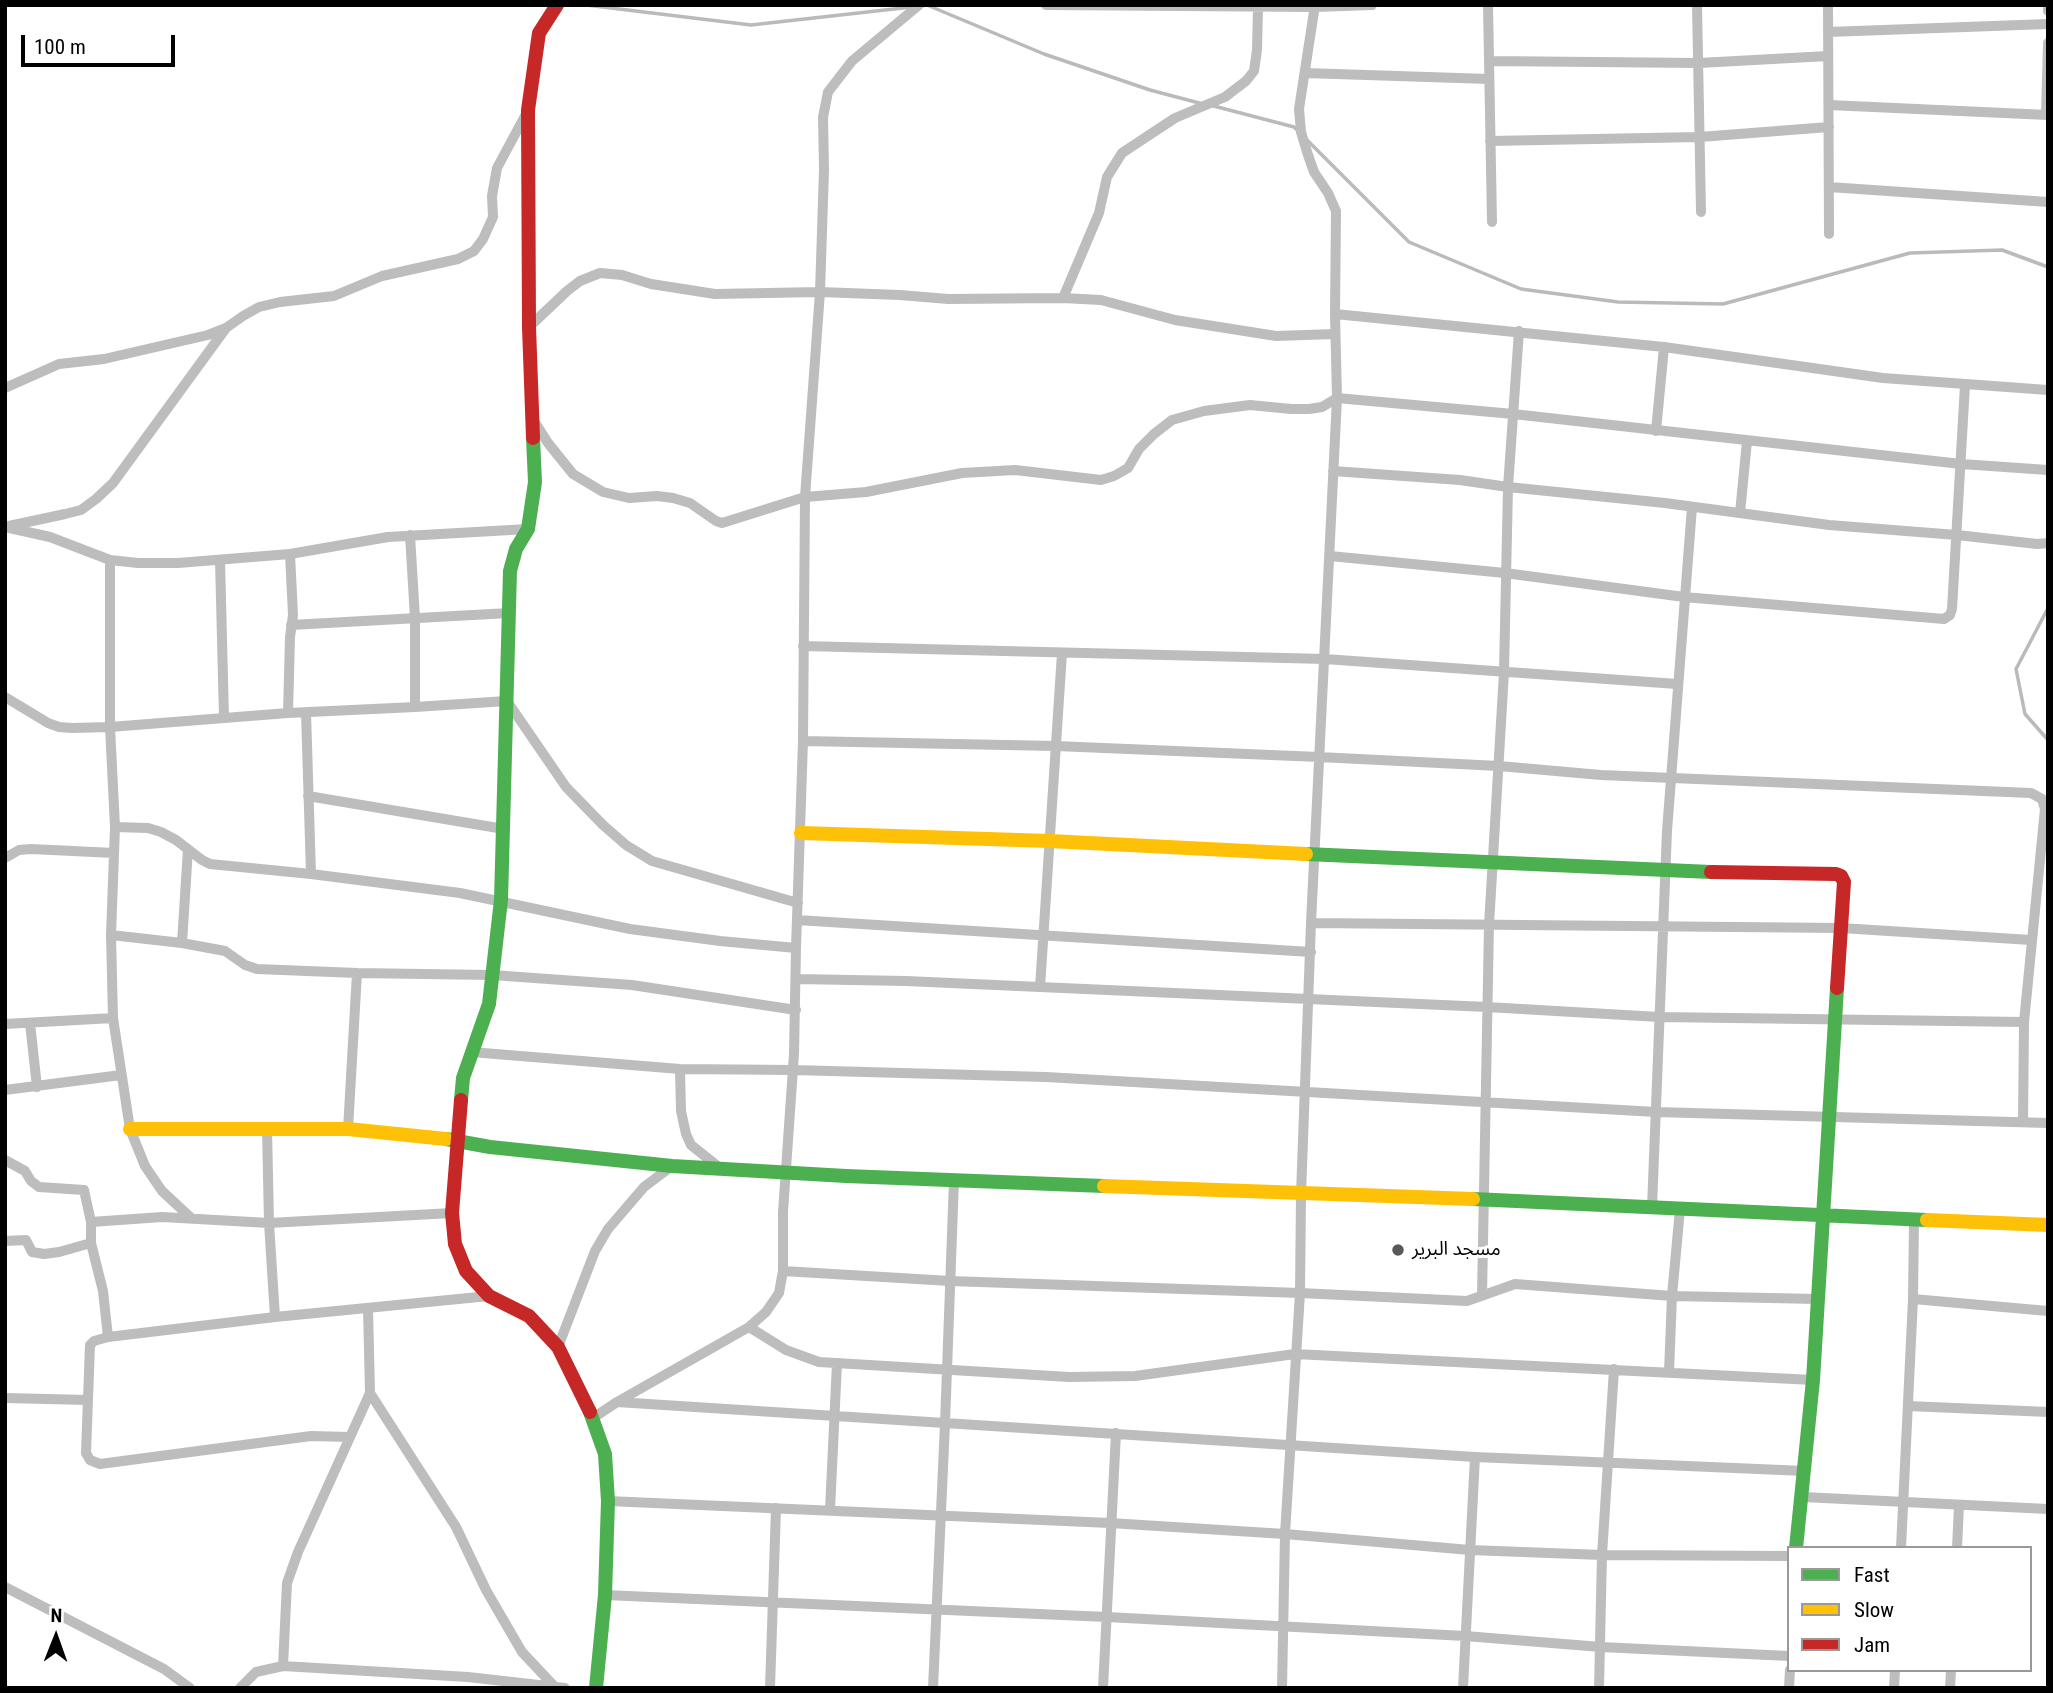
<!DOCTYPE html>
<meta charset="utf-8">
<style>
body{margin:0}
#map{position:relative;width:2053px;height:1693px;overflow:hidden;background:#fff;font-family:"Roboto Condensed",sans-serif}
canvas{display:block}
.frame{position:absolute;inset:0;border:7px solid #000;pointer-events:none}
.legend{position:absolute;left:1787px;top:1546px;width:245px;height:126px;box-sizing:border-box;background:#fff;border:2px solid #999;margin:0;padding:9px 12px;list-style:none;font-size:21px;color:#000}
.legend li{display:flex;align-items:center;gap:14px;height:35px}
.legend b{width:35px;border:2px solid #999}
.north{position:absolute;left:21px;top:1602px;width:70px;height:70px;-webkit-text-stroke:5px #fff;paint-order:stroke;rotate:1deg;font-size:19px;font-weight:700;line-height:28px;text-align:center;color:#000}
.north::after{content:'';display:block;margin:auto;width:24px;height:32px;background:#000;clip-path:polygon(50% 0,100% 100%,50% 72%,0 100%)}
.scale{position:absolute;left:21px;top:35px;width:154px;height:32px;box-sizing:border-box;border:4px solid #000;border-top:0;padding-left:9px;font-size:21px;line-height:24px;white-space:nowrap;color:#000;-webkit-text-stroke:5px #fff;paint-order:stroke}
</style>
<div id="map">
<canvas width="2053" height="1693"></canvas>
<div class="frame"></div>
<ul class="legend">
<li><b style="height:9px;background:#4caf50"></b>Fast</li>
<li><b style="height:9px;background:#ffc107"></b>Slow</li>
<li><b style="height:9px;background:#c62828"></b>Jam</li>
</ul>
<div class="north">N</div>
<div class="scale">100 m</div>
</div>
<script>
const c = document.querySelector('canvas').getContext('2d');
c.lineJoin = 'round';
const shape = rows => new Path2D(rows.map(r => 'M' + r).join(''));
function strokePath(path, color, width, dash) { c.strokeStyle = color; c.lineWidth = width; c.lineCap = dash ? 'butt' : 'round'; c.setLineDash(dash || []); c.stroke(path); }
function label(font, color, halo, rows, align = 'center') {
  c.font = font + ' "Roboto Condensed","Noto Sans Arabic",sans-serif'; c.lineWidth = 6; c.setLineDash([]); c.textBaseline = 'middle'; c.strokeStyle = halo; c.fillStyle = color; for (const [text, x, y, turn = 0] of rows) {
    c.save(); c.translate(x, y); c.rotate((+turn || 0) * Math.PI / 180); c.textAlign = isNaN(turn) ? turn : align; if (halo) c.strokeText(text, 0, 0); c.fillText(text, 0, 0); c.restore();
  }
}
const stream = shape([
 [586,5,751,25,912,7],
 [920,6,927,5,1044,54,1150,90,1203,104],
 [1210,105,1294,127,1299,132],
 [1307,140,1409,242,1521,289,1618,302,1723,304,1910,253,2002,250,2048,267],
 [2048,608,2016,669,2025,714,2048,740]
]);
const street = shape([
 [1046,5,1315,7,1372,5],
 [1488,5,1492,222],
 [1697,5,1701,212],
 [1828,5,1829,234],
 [2048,5,2048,11],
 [1828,32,2048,24],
 [1489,61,1699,63,1828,56],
 [1305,73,1489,79],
 [1829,105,2048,115],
 [2046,115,2048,43],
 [1490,141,1700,137,1829,127],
 [1829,187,2048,202],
 [1063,298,1099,213,1107,177,1122,153,1175,118,1225,97,1246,81,1254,71,1257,50,1258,7],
 [1335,314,1664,347,1883,378,2048,390],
 [529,327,567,291,580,281,600,273,622,275,651,284,715,294,820,292,900,295,948,299,1063,298,1101,300,1175,320,1276,336,1335,334],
 [5,388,59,364,104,359,208,335,226,328,243,316,259,307,280,302,334,296,382,276,458,259,474,251,483,239,493,217,492,196,497,168,526,114],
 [534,421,548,443,573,474,603,492,629,498,657,496,673,498,690,503,716,521,722,523,805,497,866,492,962,473,1015,470,1101,480,1114,476,1128,468,1139,449,1154,434,1172,420,1204,411,1250,405,1291,409,1309,409,1322,407,1337,398,1513,414,1961,464,2048,470],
 [1656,431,1664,347],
 [1333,471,1460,480,1508,487,1665,503,1829,525,1957,535,2037,544,2048,543],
 [1740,513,1747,441],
 [9,526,65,514,81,510,96,499,113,483,226,328],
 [5,527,50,537,110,560,138,563,178,563,290,554,388,537,528,529],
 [410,535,415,618,415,707],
 [1330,556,1505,573,1684,597,1944,619,1950,615,1952,609,1965,385],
 [110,560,110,727,115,827,111,935,113,1018,130,1129,145,1166,162,1191,190,1217],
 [220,560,224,718],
 [291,625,509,613],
 [803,646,1325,659,1677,684],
 [5,697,48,723,59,727,72,728,110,727,288,713,415,707,507,701,566,787,603,825,626,845,652,861,798,903],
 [306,712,311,874],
 [288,713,290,637,293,615,290,554],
 [803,741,1056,746,1319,757,1499,766,1601,775,2031,793,2042,799,2045,809,2024,1022,2023,1122],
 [308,796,504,829],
 [115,827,148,828,161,832,176,840,202,860,210,864,311,874,460,893,630,929,720,941,796,948],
 [5,858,19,850,31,849,114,853],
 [797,920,1311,952],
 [1311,923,1841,928,2031,940],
 [111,935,182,943,225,951,245,965,257,969,357,973,492,975,632,985,796,1010],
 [182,943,188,849],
 [796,979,906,981,1487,1007,1659,1017,2024,1022],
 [1040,987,1062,653],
 [30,1023,37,1087],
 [5,1024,113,1018],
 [471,1052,680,1069,794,1070,1046,1077,1656,1112,2048,1123],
 [680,1069,681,1111,686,1134,691,1145,720,1168],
 [5,1090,121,1075],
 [267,1128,269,1223,275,1317],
 [348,1129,357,973],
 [5,1160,25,1171,31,1181,39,1187,84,1190,91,1222,91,1243,103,1291,108,1337],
 [1652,1207,1667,831,1692,507],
 [91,1222,162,1217,269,1223,452,1213],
 [5,1241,26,1240,32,1252,44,1254,59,1252,91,1243],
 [783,1271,950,1281,1300,1293,1467,1301,1515,1284,1672,1296,1818,1299],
 [1482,1296,1489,925,1504,672,1508,487,1519,331],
 [1913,1299,2048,1311],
 [749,1327,786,1350,819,1362,1069,1377,1135,1376,1295,1354,1813,1380],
 [558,1347,595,1251,608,1229,644,1187,672,1166],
 [1669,1372,1672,1296,1680,1209],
 [370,1393,456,1527,486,1590,522,1652,554,1686],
 [5,1398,88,1400],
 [617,1402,1475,1457,1805,1471],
 [1908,1406,2048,1412],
 [593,1418,617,1402,749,1327,766,1312,779,1293,783,1271,783,1212,794,1054,796,948,803,741,805,497,820,292,824,170,823,117,828,92,852,61,919,5],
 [349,1437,311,1436,100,1464,90,1460,86,1453,90,1345,94,1341,108,1337,275,1317,489,1296],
 [1803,1497,2048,1509],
 [608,1501,1110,1523,1285,1534,1470,1550,1602,1555,1789,1556],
 [830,1510,837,1363],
 [1901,1548,1913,1299,1914,1220],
 [1957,1548,1959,1506],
 [5,1587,164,1669,190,1688],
 [605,1595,1107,1617,1465,1636,1601,1647,1789,1656],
 [283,1666,287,1583,298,1552,370,1393,368,1308],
 [240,1688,256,1672,283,1666,468,1677,565,1688],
 [770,1688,776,1508],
 [933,1688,945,1424,954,1180],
 [1103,1688,1116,1433],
 [1282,1688,1285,1534,1300,1293,1301,1194,1311,923,1337,398,1335,314,1336,211,1328,193,1314,172,1308,155,1301,132,1299,109,1315,5],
 [1463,1688,1475,1457],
 [1599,1688,1602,1555,1614,1369],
 [1789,1688,1790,1670],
 [1894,1688,1895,1670],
 [1950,1688,1951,1670]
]);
const fast = shape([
 [1306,854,1711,872],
 [461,1100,463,1078,489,1004,501,900,510,571,516,549,528,529,535,482,533,438],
 [446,1139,490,1147,672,1166,846,1176,1104,1186],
 [1473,1199,1927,1220],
 [590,1412,605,1454,608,1501,605,1595,596,1688],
 [1796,1548,1813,1380,1837,988]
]);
const slow = shape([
 [801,833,1050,841,1306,854],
 [130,1129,348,1129,446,1139],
 [1104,1186,1473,1199],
 [1927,1220,2048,1225]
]);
const jam = shape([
 [533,438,529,327,528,110,539,33,557,5],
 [1711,872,1836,874,1841,876,1844,882,1837,988],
 [461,1100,452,1213,455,1244,466,1271,489,1296,529,1316,558,1347,590,1412]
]);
const markers = [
 [1398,1250,7,"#595959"]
];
const poiNames = [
 ["مسجد البرير",1412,1250]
];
strokePath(stream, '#bababa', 3.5);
strokePath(street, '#bdbdbd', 10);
strokePath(fast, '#4caf50', 14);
strokePath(slow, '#ffc107', 14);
strokePath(jam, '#c62828', 14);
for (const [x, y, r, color] of markers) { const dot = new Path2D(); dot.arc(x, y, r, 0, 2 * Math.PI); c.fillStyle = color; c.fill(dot); strokePath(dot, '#fff', 2.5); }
label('19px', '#000', '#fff', poiNames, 'left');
</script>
